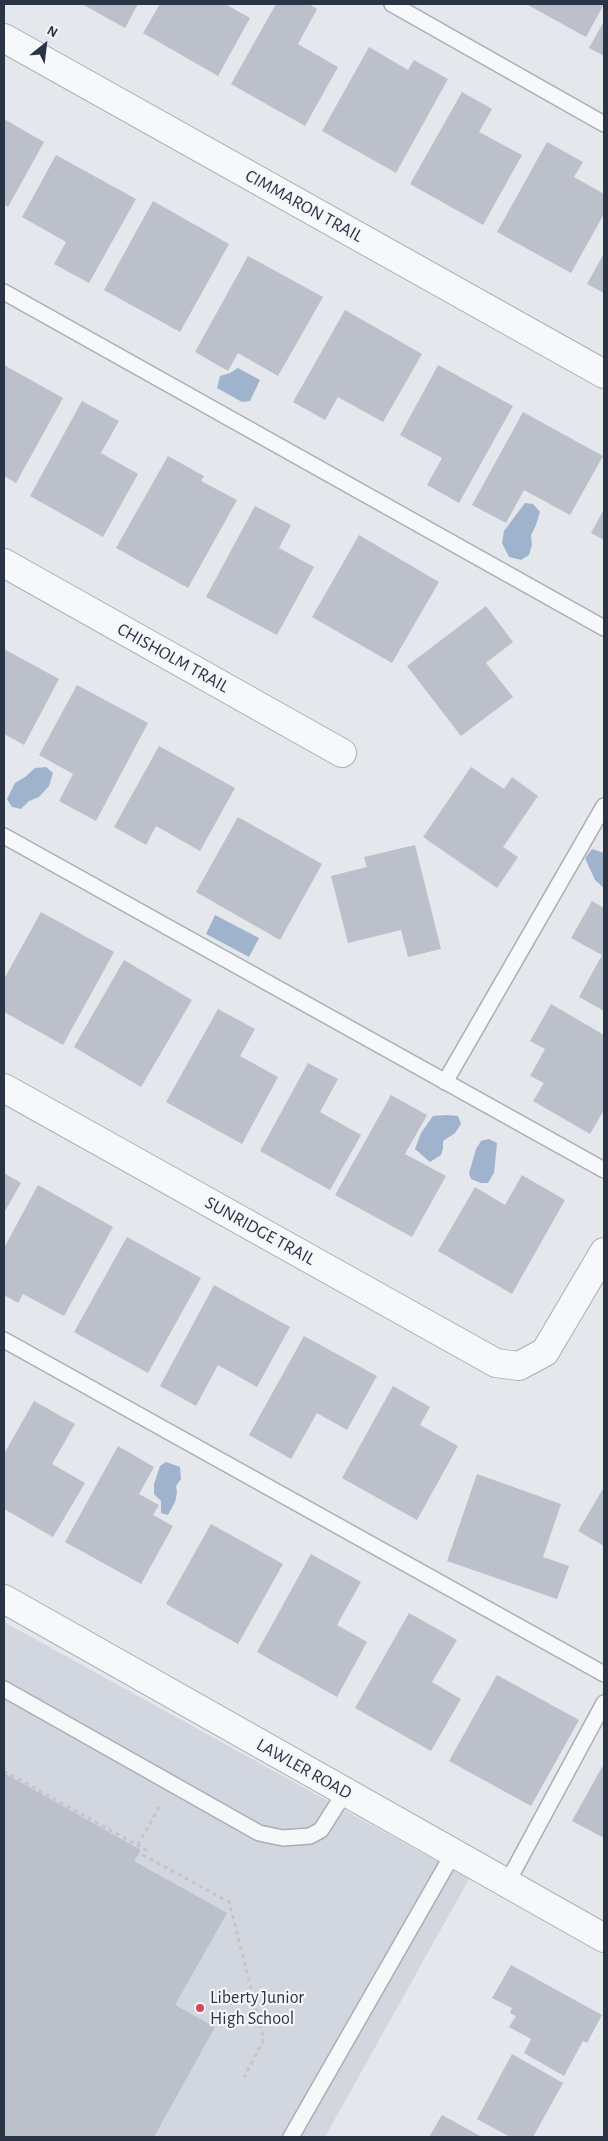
<!DOCTYPE html>
<style>
body{margin:0}
#map{position:relative;width:608px;height:2141px;overflow:hidden;background:#e4e7ec;font-family:"Alegreya Sans",sans-serif}
canvas{display:block}
.frame{position:absolute;inset:0;border:5px solid #2b3445;pointer-events:none}
.north{position:absolute;left:20px;top:20px;width:50px;height:50px;-webkit-text-stroke:4px #f4f6f9;paint-order:stroke;rotate:29deg;font-size:14px;font-weight:700;line-height:20px;text-align:center;color:#2b3445}
.north::after{content:'';display:block;margin:auto;width:18px;height:22px;background:#2b3445;clip-path:polygon(50% 0,100% 100%,50% 72%,0 100%)}
</style>
<div id="map">
<canvas width="608" height="2141"></canvas>
<div class="frame"></div>
<div class="north">N</div>
</div>
<script>
const c = document.querySelector('canvas').getContext('2d');
c.lineJoin = 'round';
function fillPath(path, color) { c.fillStyle = color; c.fill(path, 'evenodd'); }
const shape = rows => new Path2D(rows.map(r => 'M' + r).join(''));
function strokePath(path, color, width, dash) { c.strokeStyle = color; c.lineWidth = width; c.lineCap = dash ? 'butt' : 'round'; c.setLineDash(dash || []); c.stroke(path); }
function label(font, color, halo, rows, align = 'center') {
  c.font = font + ' "Alegreya Sans",sans-serif'; c.lineWidth = 4.5; c.setLineDash([]); c.textBaseline = 'middle'; c.strokeStyle = halo; c.fillStyle = color; for (const [text, x, y, turn = 0] of rows) {
    c.save(); c.translate(x, y); c.rotate((+turn || 0) * Math.PI / 180); c.textAlign = isNaN(turn) ? turn : align; if (halo) c.strokeText(text, 0, 0); c.fillText(text, 0, 0); c.restore();
  }
}
const built = shape([
 [4,1622,469,1879,325,2137,4,2137]
]);
const water = shape([
 [238,368,260,380,250,401,242,402,217,388,220,376,230,373],
 [525,503,533,504,540,512,536,525,531,535,532,545,529,555,521,560,509,557,502,543,504,531],
 [46,767,53,773,49,786,39,797,29,801,21,809,12,807,7,799,15,783,25,777,35,768],
 [592,849,604,853,604,888,595,880,585,858],
 [215,915,259,938,249,957,206,934],
 [446,1115,458,1116,461,1124,455,1133,443,1141,443,1149,441,1155,430,1162,415,1149,421,1133,433,1116],
 [489,1139,497,1143,494,1173,488,1183,481,1183,471,1179,469,1173,476,1149,481,1141],
 [166,1462,180,1467,181,1479,176,1486,177,1493,175,1502,168,1515,161,1513,161,1501,154,1494,154,1484,160,1466]
]);
const building = shape([
 [82,4,138,4,125,28],
 [160,4,225,4,250,18,218,76,143,33],
 [276,4,309,4,317,9,298,44,338,67,305,126,231,84],
 [526,4,604,4,586,37],
 [604,21,604,56,589,48],
 [369,47,408,70,414,60,448,79,396,173,322,131],
 [462,92,492,109,479,132,522,155,483,225,410,184],
 [4,119,44,142,8,207,4,204],
 [547,142,583,162,574,177,604,194,604,214,571,273,497,232],
 [56,155,136,199,89,283,54,264,66,242,22,217],
 [153,201,229,244,180,332,104,290],
 [604,253,604,293,587,284],
 [248,256,323,297,278,376,238,353,228,371,195,352],
 [345,310,422,354,383,422,338,397,325,420,293,402],
 [4,365,63,398,16,483,4,476],
 [438,365,513,406,459,503,427,485,442,458,400,435],
 [82,401,119,421,101,453,138,474,103,537,30,496],
 [523,412,603,456,570,515,524,490,506,523,472,505],
 [168,456,204,476,201,481,237,500,188,588,116,548],
 [255,506,291,525,279,548,314,567,277,635,206,597],
 [604,509,604,540,591,533],
 [359,535,439,582,392,663,312,617],
 [486,606,513,642,486,663,513,697,461,736,407,666],
 [4,649,59,679,24,745,4,734],
 [77,685,148,723,96,821,59,801,73,774,39,755],
 [159,746,235,788,200,851,156,826,146,845,114,827],
 [471,767,504,789,512,777,538,796,503,847,518,857,497,888,423,837],
 [238,817,322,864,280,940,196,892],
 [415,845,441,949,408,957,401,930,348,943,331,876,367,867,364,857],
 [592,901,604,908,604,1011,579,997,602,955,571,938],
 [41,912,114,952,63,1045,4,1012,4,979],
 [124,960,192,1000,141,1087,74,1047],
 [551,1004,604,1035,604,1110,590,1134,533,1101,544,1083,530,1076,545,1049,530,1041],
 [218,1009,255,1029,240,1056,278,1077,242,1144,166,1102],
 [308,1063,338,1079,320,1112,361,1135,330,1190,260,1151],
 [391,1095,427,1115,405,1154,446,1176,412,1237,335,1195],
 [4,1173,21,1183,4,1213],
 [522,1175,565,1200,512,1294,438,1251,475,1187,505,1205],
 [38,1185,113,1227,64,1316,23,1294,18,1303,4,1295,4,1248],
 [127,1237,201,1278,148,1373,74,1332],
 [214,1285,290,1327,257,1387,218,1365,196,1406,160,1386],
 [304,1336,377,1376,347,1430,317,1413,291,1459,249,1435],
 [393,1386,430,1407,420,1425,458,1446,417,1520,342,1478],
 [34,1401,75,1424,52,1464,85,1483,53,1537,4,1509,4,1454],
 [118,1446,154,1467,139,1494,159,1505,153,1515,173,1526,141,1584,65,1542],
 [477,1474,561,1504,543,1557,569,1566,557,1599,447,1561],
 [604,1487,604,1546,578,1531],
 [211,1524,283,1564,238,1644,166,1604],
 [311,1554,361,1582,337,1625,367,1642,337,1697,257,1652],
 [409,1613,457,1640,432,1682,461,1699,431,1751,355,1708],
 [497,1675,579,1720,531,1806,449,1761],
 [602,1767,604,1768,604,1838,572,1821],
 [4,1773,141,1850,134,1861,227,1913,175,2005,215,2027,154,2137,4,2137],
 [511,1965,602,2015,587,2043,583,2041,564,2076,524,2053,531,2039,509,2027,516,2016,510,2013,512,2008,492,1998],
 [512,2054,563,2083,533,2137,510,2137,477,2119],
 [442,2115,482,2137,429,2137]
]);
const path = shape([
 [4,1771,146,1850,143,1855,229,1902,264,2039,244,2077],
 [138,1845,160,1805]
]);
const service = shape([
 [392,4,604,124],
 [4,292,604,628],
 [4,836,604,1170],
 [445,1082,604,806],
 [4,1340,604,1674],
 [4,1689,259,1833,283,1838,310,1836,321,1830,345,1792],
 [507,1883,604,1703],
 [291,2137,454,1852]
]);
const minor = shape([
 [4,38,604,374],
 [4,563,342,753],
 [4,1088,496,1363,519,1366,545,1352,604,1252]
]);
const tertiary = shape([
 [4,1599,604,1938]
]);
const markers = [
 [200,2008,5,"#d1495b"]
];
const streetNames = [
 ["CIMMARON TRAIL",304,206,29],
 ["CHISHOLM TRAIL",173,658,29],
 ["SUNRIDGE TRAIL",260,1231,29],
 ["LAWLER ROAD",304,1769,29]
];
const poiNames = [
 ["Liberty Junior",210,1998],
 ["High School",210,2019]
];
fillPath(built, '#d2d6de');
fillPath(water, '#9fb4cc');
fillPath(building, '#bbc0ca');
strokePath(service, '#a9aeb7', 18);
strokePath(minor, '#a9aeb7', 30);
strokePath(tertiary, '#a9aeb7', 30);
strokePath(path, '#c2c5cb', 3, [4, 4]);
strokePath(service, '#f7f8fa', 15);
strokePath(minor, '#f7f8fa', 28);
strokePath(tertiary, '#f7f8fa', 28);
for (const [x, y, r, color] of markers) { const dot = new Path2D(); dot.arc(x, y, r, 0, 2 * Math.PI); c.fillStyle = color; c.fill(dot); strokePath(dot, '#f4f6f9', 2); }
label('18px', '#2b3445', '#f4f6f9', streetNames);
label('18px', '#2b3445', '#f4f6f9', poiNames, 'left');
</script>
